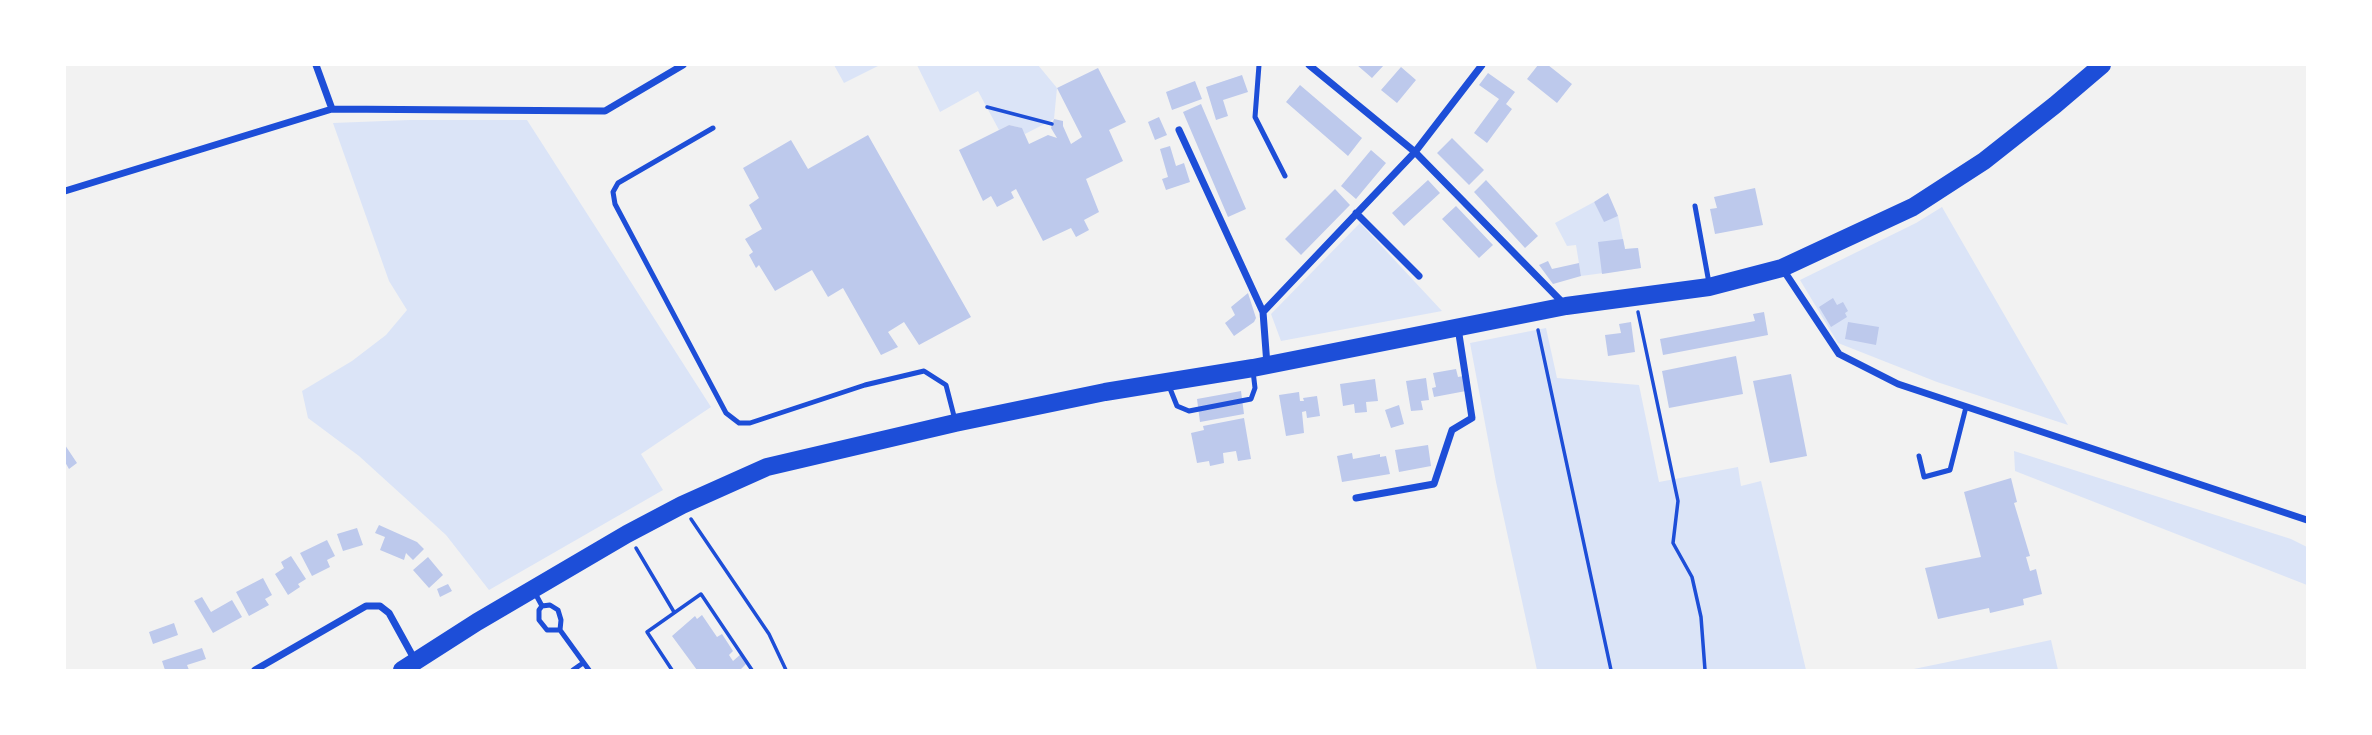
<!DOCTYPE html>
<style>
body{margin:0}
#map{position:relative;width:2372px;height:735px;overflow:hidden;background:#f2f2f2;font-family:Mulish,sans-serif}
canvas{display:block}
.frame{position:absolute;inset:0;border:66px solid #fff;pointer-events:none}
</style>
<div id="map">
<canvas width="2372" height="735"></canvas>
<div class="frame"></div>
</div>
<script>
const c = document.querySelector('canvas').getContext('2d');
c.lineJoin = 'round';
function fillPath(path, color) { c.fillStyle = color; c.fill(path, 'evenodd'); }
const shape = rows => new Path2D(rows.map(r => 'M' + r).join(''));
function strokePath(path, color, width, dash) { c.strokeStyle = color; c.lineWidth = width; c.lineCap = dash ? 'butt' : 'round'; c.setLineDash(dash || []); c.stroke(path); }
const green = shape([
 [834,65,880,65,844,83],
 [917,65,1038,65,1057,88,1054,119,1025,134,1021,128,1009,125,999,130,978,91,940,112],
 [410,120,527,120,711,407,641,454,663,490,489,590,446,535,359,456,308,418,302,391,352,361,386,335,407,310,389,281,333,123],
 [1594,202,1604,221,1618,216,1625,249,1638,248,1641,268,1581,276,1576,245,1567,246,1555,223],
 [1942,207,2068,425,1937,382,1838,343,1800,280,1916,223],
 [1360,223,1442,311,1281,341,1271,314],
 [1546,328,1557,378,1639,385,1659,482,1738,467,1741,486,1761,481,1806,670,1537,670,1496,482,1470,343],
 [2014,451,2291,539,2307,547,2307,585,2015,471],
 [2051,640,2058,670,1909,670,1943,663]
]);
const building = shape([
 [1357,65,1384,65,1372,78],
 [1538,65,1548,65,1572,84,1557,103,1527,79],
 [1401,67,1416,80,1397,103,1381,90],
 [1098,68,1126,122,1109,130,1123,161,1086,179,1099,212,1084,220,1089,230,1076,237,1071,228,1043,241,1016,189,1011,192,1014,198,997,207,991,196,983,201,959,150,1009,125,1022,128,1029,144,1048,135,1057,138,1051,128,1054,119,1063,121,1063,126,1071,144,1082,137,1057,88],
 [1488,73,1515,92,1506,104,1512,109,1487,143,1474,133,1499,99,1479,85],
 [1242,75,1248,92,1223,100,1228,116,1216,120,1206,87],
 [1195,81,1202,99,1172,110,1166,92],
 [1300,85,1362,138,1348,156,1286,102],
 [1201,104,1246,209,1228,217,1183,112],
 [1159,117,1167,135,1155,140,1148,122],
 [868,135,971,317,919,345,904,322,888,332,898,347,881,355,843,288,828,297,812,270,775,291,759,265,756,268,749,255,753,252,745,239,762,229,749,205,759,198,743,168,791,140,808,169],
 [1452,138,1484,170,1469,185,1437,153],
 [1170,146,1176,166,1184,163,1190,182,1166,190,1162,179,1168,177,1160,149],
 [1371,150,1386,163,1356,199,1341,186],
 [1428,180,1440,193,1404,226,1392,213],
 [1486,180,1538,236,1525,248,1474,192],
 [1755,188,1763,225,1715,234,1710,209,1717,208,1714,197],
 [1335,189,1350,205,1301,255,1285,239],
 [1608,193,1618,216,1604,222,1594,202],
 [1456,206,1493,245,1479,258,1442,219],
 [1623,239,1625,249,1638,248,1641,268,1602,274,1598,242],
 [1548,261,1552,269,1579,263,1581,276,1553,284,1539,265],
 [1248,293,1256,318,1254,322,1234,336,1225,323,1235,315,1231,307],
 [1833,298,1837,305,1843,302,1848,311,1845,313,1847,317,1831,327,1819,307],
 [1764,312,1768,335,1663,355,1660,339,1755,321,1753,314],
 [1631,322,1635,352,1608,356,1605,335,1621,333,1619,324],
 [1848,322,1879,327,1876,345,1845,339],
 [1736,356,1743,394,1669,408,1662,371],
 [1456,369,1458,377,1463,376,1466,391,1434,397,1432,388,1436,387,1433,373],
 [1791,374,1807,456,1770,463,1753,381],
 [1426,378,1429,400,1421,401,1423,410,1411,411,1406,381],
 [1375,379,1378,401,1366,402,1367,412,1355,413,1354,404,1343,406,1340,384],
 [1241,391,1244,414,1200,422,1197,399],
 [1299,392,1300,401,1304,401,1303,398,1317,396,1320,416,1307,418,1306,411,1302,412,1304,433,1286,436,1279,395],
 [1399,405,1404,424,1391,428,1385,410],
 [1244,418,1251,459,1238,461,1236,451,1223,453,1224,463,1210,466,1209,461,1197,463,1191,433,1204,430,1203,426],
 [65,445,77,463,69,469,65,462],
 [1428,445,1431,466,1399,472,1395,450],
 [1352,453,1353,459,1380,454,1380,457,1386,456,1390,474,1342,482,1337,456],
 [2011,478,2017,502,2014,503,2030,556,2026,557,2030,571,2036,569,2042,594,2023,599,2024,605,1990,613,1989,608,1938,619,1925,568,1981,557,1964,492],
 [379,525,417,542,424,549,413,560,406,553,404,560,380,550,385,537,375,533],
 [357,528,363,545,343,551,337,534],
 [327,540,335,556,327,560,330,567,312,576,300,553],
 [291,556,306,579,298,584,300,587,288,595,275,574,284,568,281,562],
 [428,557,443,575,429,588,413,570],
 [263,578,272,595,265,599,269,605,249,616,236,592],
 [448,584,452,591,440,597,437,589],
 [202,597,211,612,232,600,242,617,213,633,194,601],
 [702,615,717,637,722,634,733,651,729,655,733,661,741,654,747,663,740,670,697,670,672,636,695,616,697,619],
 [174,623,178,635,153,644,149,632],
 [202,648,206,659,187,665,189,670,165,670,162,661]
]);
const path = shape([
 [987,107,1052,124],
 [1638,312,1678,501,1673,543,1692,577,1701,617,1705,670],
 [1538,330,1611,670],
 [691,519,769,634,786,670],
 [636,548,674,612],
 [672,670,647,632,701,594,752,670]
]);
const service = shape([
 [1259,65,1255,117,1285,176],
 [713,128,618,183,613,192,615,204,726,413,739,423,750,423,865,385,924,371,946,385,955,420],
 [1695,206,1709,283],
 [1169,386,1177,406,1189,411,1251,399,1255,388,1253,371],
 [1919,456,1924,477,1950,470,1966,407],
 [535,593,542,606,550,605,558,610,561,620,560,630,589,670],
 [542,606,539,610,539,620,547,630,560,630],
 [573,670,583,663]
]);
const minor = shape([
 [316,65,332,109],
 [1309,65,1415,152,1564,304],
 [1179,130,1263,312],
 [65,191,332,109,605,111,683,65],
 [1356,213,1419,276],
 [1782,268,1839,354,1898,384,2307,520],
 [1267,365,1263,312,1415,152,1482,65],
 [1356,498,1434,484,1452,430,1472,418,1458,328],
 [255,670,366,606,380,606,389,613,416,662]
]);
const primary = shape([
 [402,670,477,622,627,534,682,505,767,467,955,423,1105,392,1253,368,1566,306,1709,287,1782,268,1913,207,1984,161,2055,105,2102,65]
]);
fillPath(green, '#dbe4f7');
fillPath(building, '#bdc9ec');
strokePath(path, '#1d4ed8', 3.5);
strokePath(service, '#1d4ed8', 5);
strokePath(minor, '#1d4ed8', 7);
strokePath(primary, '#1d4ed8', 18);
</script>
